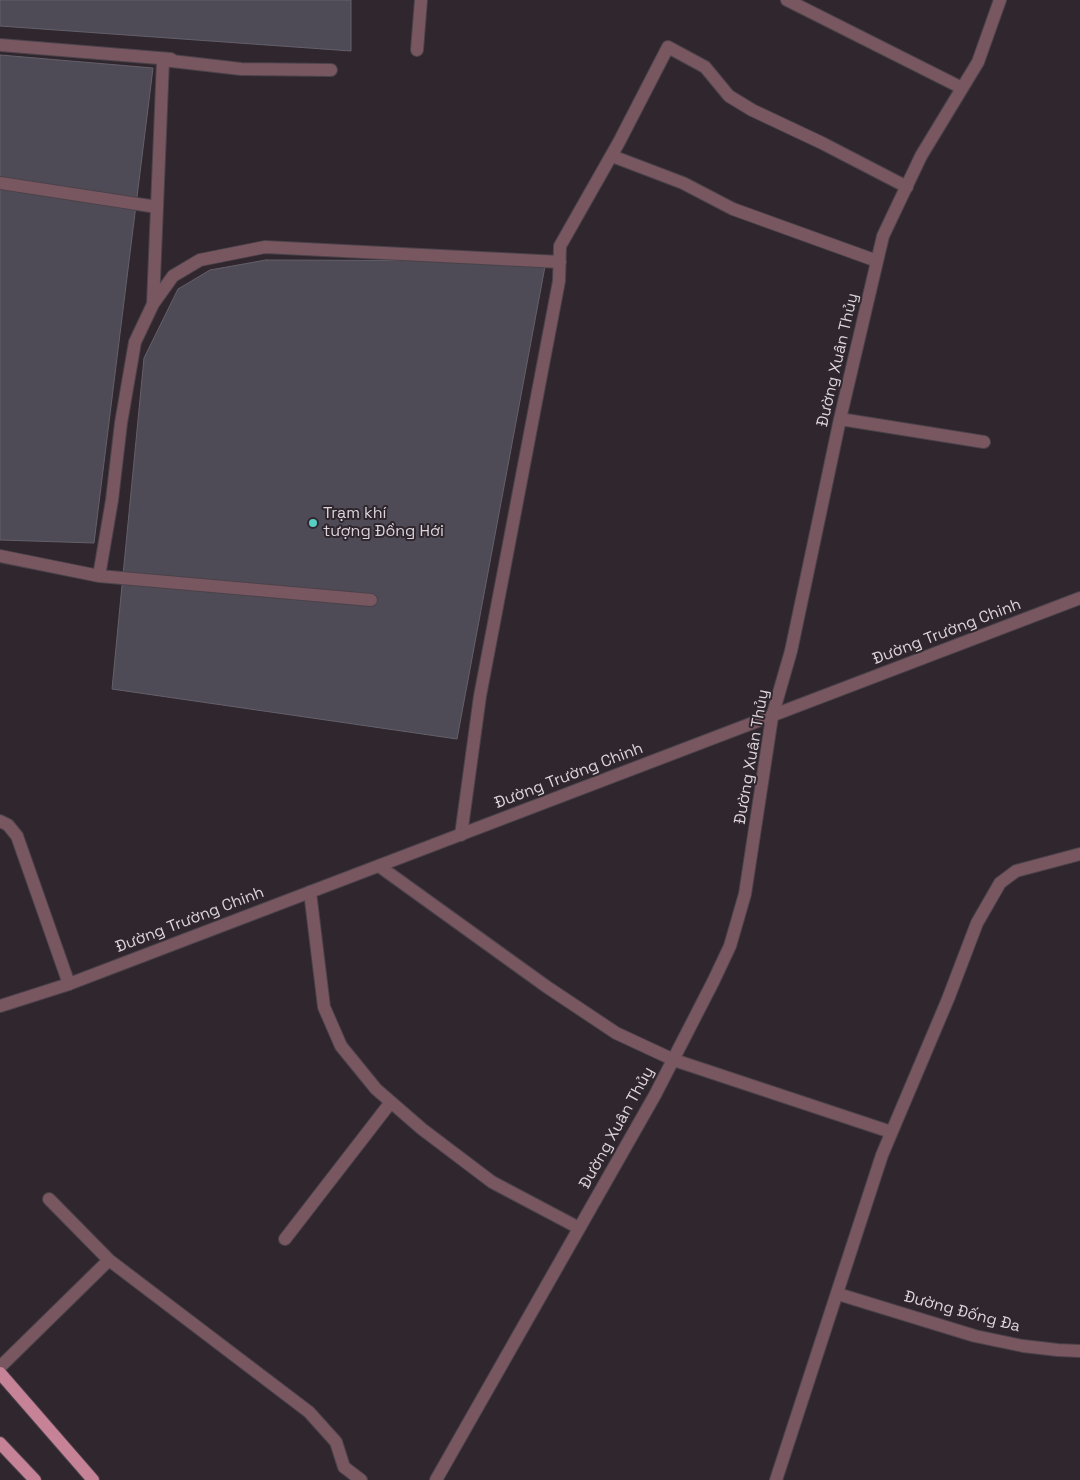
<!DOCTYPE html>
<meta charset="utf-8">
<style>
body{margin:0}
canvas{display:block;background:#2f262e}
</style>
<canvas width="1080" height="1480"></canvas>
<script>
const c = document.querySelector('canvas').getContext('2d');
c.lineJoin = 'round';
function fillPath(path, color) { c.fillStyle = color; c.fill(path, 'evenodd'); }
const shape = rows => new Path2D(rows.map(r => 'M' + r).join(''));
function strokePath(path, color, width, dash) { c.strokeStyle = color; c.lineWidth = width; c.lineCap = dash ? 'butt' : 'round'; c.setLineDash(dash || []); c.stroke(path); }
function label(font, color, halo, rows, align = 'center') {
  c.font = font + ' "Space Grotesk",sans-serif'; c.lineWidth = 4; c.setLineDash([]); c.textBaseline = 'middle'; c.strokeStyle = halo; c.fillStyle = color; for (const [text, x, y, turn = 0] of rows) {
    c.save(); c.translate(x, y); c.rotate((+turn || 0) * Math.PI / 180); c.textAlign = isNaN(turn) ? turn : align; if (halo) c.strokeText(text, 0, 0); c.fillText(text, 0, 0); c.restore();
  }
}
const building = shape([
 [0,0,351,0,351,51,0,26,0,0],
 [0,55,153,68,94,543,0,540,0,55],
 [266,260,546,261,457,739,112,689,144,358,178,289,210,270,266,260]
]);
const service = shape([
 [310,892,324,1007,341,1046,376,1089,422,1129,492,1182,579,1228],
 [49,1199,109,1260,309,1412,336,1442,344,1467,361,1480],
 [285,1239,391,1102],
 [0,1367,109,1260]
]);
const minor = shape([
 [787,0,962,88],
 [0,45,171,59],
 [417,50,421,0],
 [612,156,683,183,733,209,877,261],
 [0,183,157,207],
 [153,304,163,60,241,69,331,70],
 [840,419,984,442],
 [0,556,99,576,371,600],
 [99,576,112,500,121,423,135,342,153,304,173,276,200,260,265,247,560,262],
 [0,821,8,825,17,836,69,984],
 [461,835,480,696,559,281,560,246,619,142,668,47,705,67,729,96,752,110,822,143,907,187],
 [379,866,547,987,616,1033,674,1060,891,1132],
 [838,1294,975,1336,1023,1346,1058,1350,1080,1351],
 [436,1480,655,1095,713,982,730,946,745,894,772,717,791,651,840,419,883,236,921,156,978,62,1000,0],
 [776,1480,882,1155,948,999,977,923,1000,883,1016,871,1080,854]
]);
const tertiary = shape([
 [0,1006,69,984,1080,598]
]);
const primary = shape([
 [0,1373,93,1480],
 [0,1443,35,1480]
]);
const markers = [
 [313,523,5,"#56cec3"]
];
const streetNames = [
 ["Đường Xuân Thủy",838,360,-77],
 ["Đường Trường Chinh",947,632,-21],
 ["Đường Xuân Thủy",752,757,-80],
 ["Đường Trường Chinh",569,776,-21],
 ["Đường Trường Chinh",190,920,-21],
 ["Đường Xuân Thủy",617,1128,-61],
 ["Đường Đống Đa",962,1312,15]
];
const poiNames = [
 ["Trạm khí",323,514],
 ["tượng Đồng Hới",323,532]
];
fillPath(building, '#4f4b56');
strokePath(building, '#64606b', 1);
strokePath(service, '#4b424a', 14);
strokePath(minor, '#4b424a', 14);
strokePath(tertiary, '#4b424a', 14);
strokePath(primary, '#4b424a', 14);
strokePath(service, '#785760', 12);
strokePath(minor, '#785760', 12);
strokePath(tertiary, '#785760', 12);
strokePath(primary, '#c68297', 12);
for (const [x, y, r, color] of markers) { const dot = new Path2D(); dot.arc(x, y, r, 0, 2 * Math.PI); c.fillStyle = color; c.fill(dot); strokePath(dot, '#2f262e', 2); }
label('16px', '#dbd5da', '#2f262e', streetNames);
label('16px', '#dbd5da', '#2f262e', poiNames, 'left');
</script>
